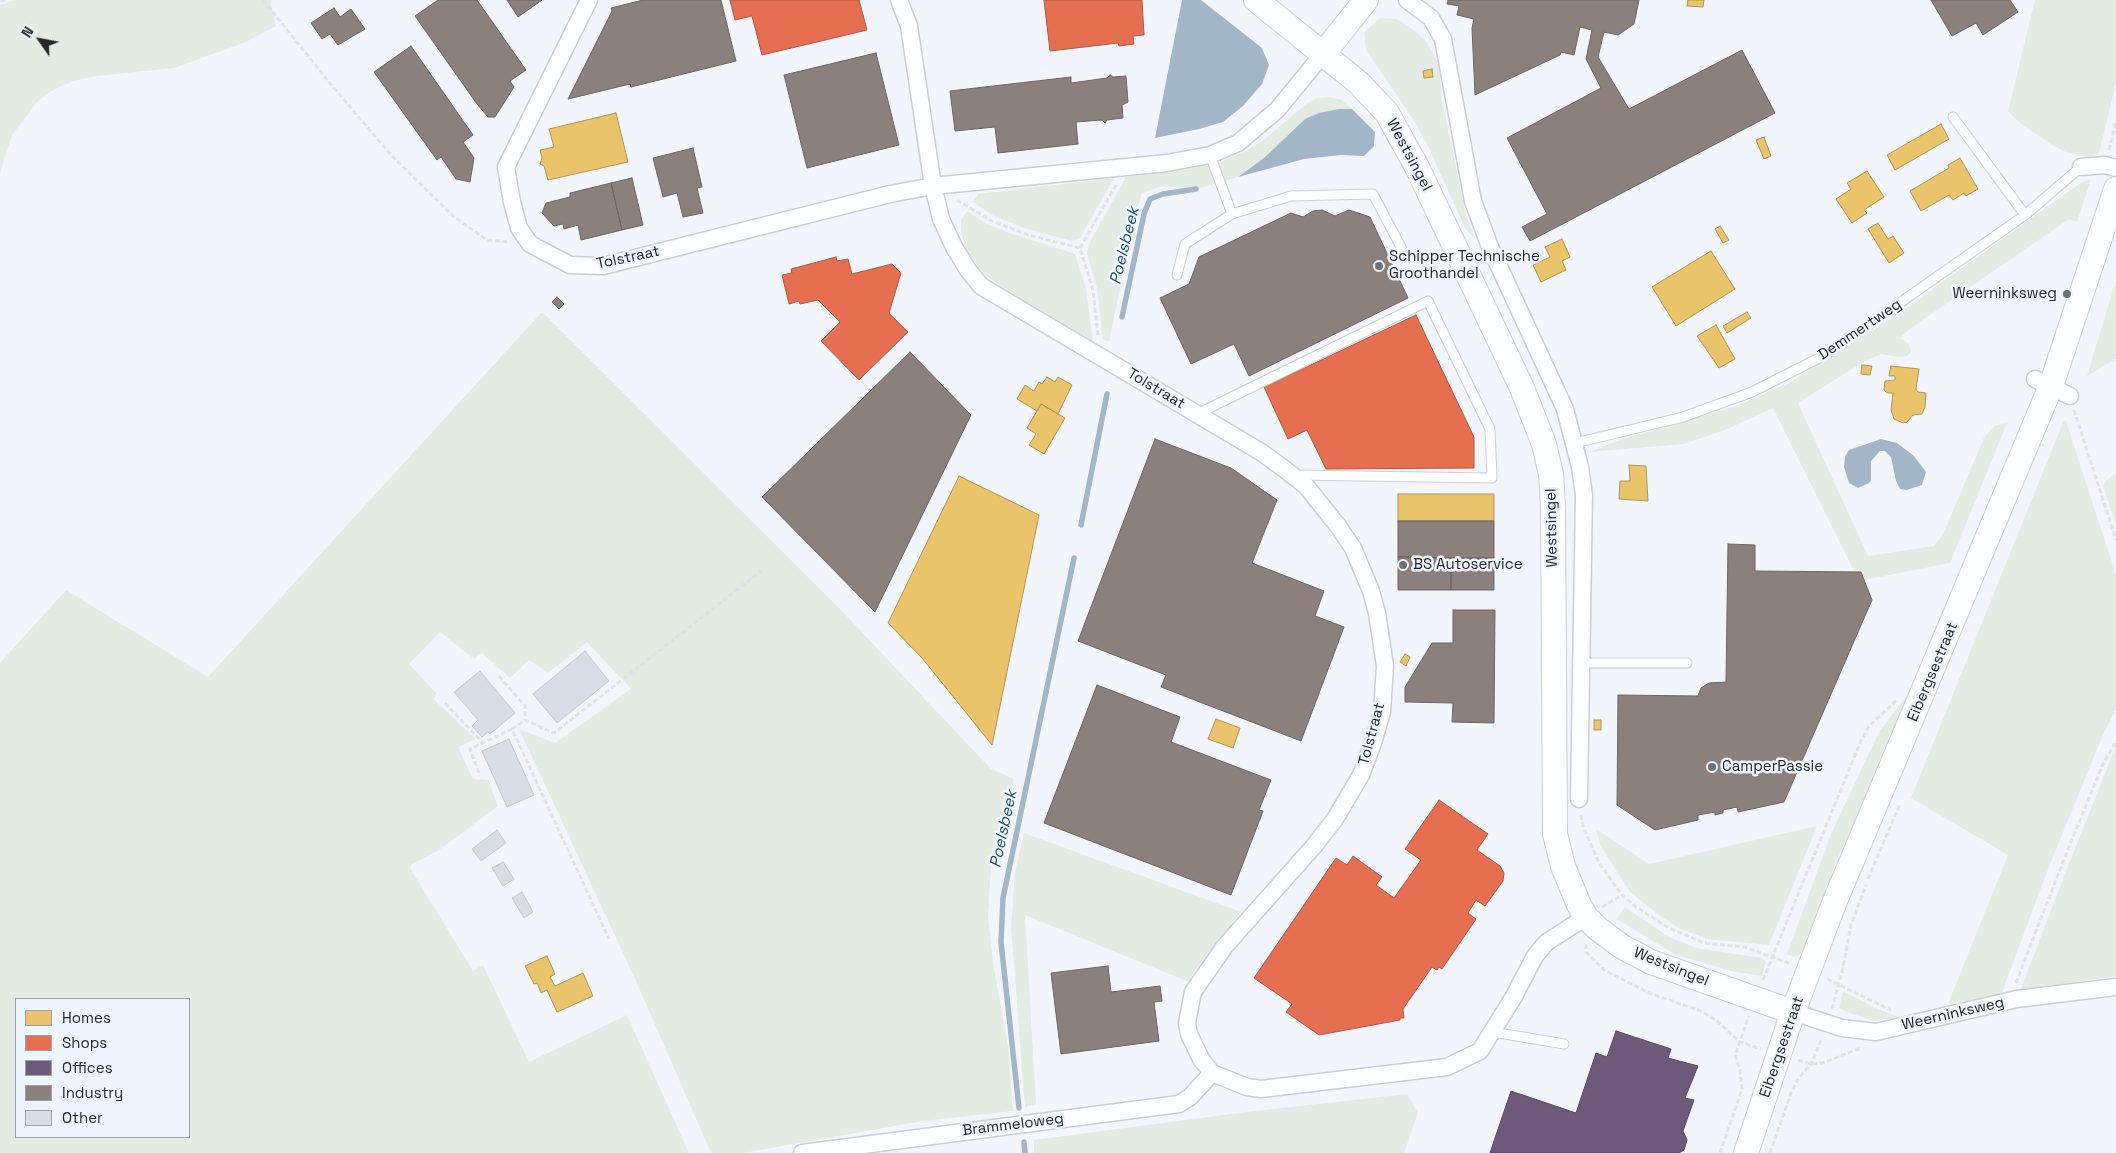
<!DOCTYPE html>
<style>
body{margin:0}
#map{position:relative;width:2116px;height:1153px;overflow:hidden;background:#f2f6fc;font-family:"Space Grotesk",sans-serif}
canvas{display:block}
.legend{position:absolute;left:15px;top:998px;width:175px;height:140px;box-sizing:border-box;background:#eff5ff;border:1px solid #9ea2a9;margin:0;padding:6px 9px;list-style:none;font-size:15px;color:#242629}
.legend li{display:flex;align-items:center;gap:10px;height:25px}
.legend b{width:25px;border:1px solid #9ea2a9}
.north{position:absolute;left:15px;top:15px;width:50px;height:50px;-webkit-text-stroke:4px #eff5ff;paint-order:stroke;rotate:303deg;font-size:14px;font-weight:700;line-height:20px;text-align:center;color:#242629}
.north::after{content:'';display:block;margin:auto;width:18px;height:22px;background:#242629;clip-path:polygon(50% 0,100% 100%,50% 72%,0 100%)}
</style>
<div id="map">
<canvas width="2116" height="1153"></canvas>
<ul class="legend">
<li><b style="height:14px;background:#e9c46a"></b>Homes</li>
<li><b style="height:14px;background:#e76f51"></b>Shops</li>
<li><b style="height:14px;background:#6d597a"></b>Offices</li>
<li><b style="height:14px;background:#8a817c"></b>Industry</li>
<li><b style="height:14px;background:#d8dce4"></b>Other</li>
</ul>
<div class="north">N</div>
</div>
<script>
const c = document.querySelector('canvas').getContext('2d');
c.lineJoin = 'round';
function fillPath(path, color) { c.fillStyle = color; c.fill(path, 'evenodd'); }
const shape = rows => new Path2D(rows.map(r => 'M' + r).join(''));
function strokePath(path, color, width, dash) { c.strokeStyle = color; c.lineWidth = width; c.lineCap = dash ? 'butt' : 'round'; c.setLineDash(dash || []); c.stroke(path); }
function label(font, color, halo, rows, align = 'center') {
  c.font = font + ' "Space Grotesk",sans-serif'; c.lineWidth = 5; c.setLineDash([]); c.textBaseline = 'middle'; c.strokeStyle = halo; c.fillStyle = color; for (const [text, x, y, turn = 0] of rows) {
    c.save(); c.translate(x, y); c.rotate((+turn || 0) * Math.PI / 180); c.textAlign = isNaN(turn) ? turn : align; if (halo) c.strokeText(text, 0, 0); c.fillText(text, 0, 0); c.restore();
  }
}
const green = shape([
 [16,0,270,0,276,26,246,42,174,68,97,76,73,81,53,90,37,102,12,135,0,173,0,5],
 [2035,0,2116,0,2116,83,2099,153,2089,157,2066,152,2052,145,2021,124,2008,111],
 [1380,18,1397,19,1411,28,1426,41,1439,64,1442,100,1466,215,1475,239,1465,228,1428,146,1413,119,1366,50,1364,33],
 [1328,97,1340,99,1352,109,1319,113,1305,119,1264,158,1238,177,1196,189,1162,186,1142,193,1134,220,1109,342,1103,339,1097,288,1087,253,1090,242,1126,177,1184,170,1217,163,1246,151,1265,139,1306,104,1317,98],
 [1114,178,1080,238,1072,241,1027,229,992,215,973,202,978,194],
 [2091,179,2077,222,2069,219,1908,330,1900,338,1909,344,1911,352,1907,356,1899,357,1881,354,1863,362,1798,403,1868,556,1934,546,1943,534,1984,438,1994,426,2007,423,1950,563,1859,581,1773,408,1725,430,1684,444,1589,452,1620,440,1736,406,1789,383,1912,305,1942,282,2082,182],
 [967,211,987,224,1007,232,1075,254,1086,289,1093,341,1005,289,982,272,966,250,961,232,961,220],
 [2116,280,2116,359,2087,376],
 [542,312,841,610,991,769,1014,779,999,842,992,850,988,916,994,969,1008,1046,1013,1111,923,1121,743,1153,711,1153,636,981,519,729,555,743,631,689,587,642,548,673,529,660,510,678,482,653,474,659,440,632,409,664,436,693,434,700,476,739,458,747,473,779,488,780,498,806,439,850,411,865,410,868,473,971,483,965,529,1062,627,1015,689,1153,0,1153,0,663,66,590,208,677],
 [16,999,189,999,189,1137,16,1137],
 [2064,420,2066,421,2116,575,2116,710,2105,730,2050,864,2001,995,1948,1004,2008,855,1911,798],
 [2116,473,2116,524,2103,486,2106,481],
 [1916,678,1874,783,1840,853,1801,954,1795,957,1787,954,1831,834,1879,732,1907,695],
 [2116,746,2116,976,2020,991,2066,871],
 [1817,826,1769,945,1708,939,1678,928,1656,913,1630,892,1600,845,1596,829,1649,864],
 [1024,833,1241,912,1194,971,1189,982,1025,915,1036,1104,1025,1107,1011,926,1015,873],
 [1625,907,1669,937,1696,948,1762,958,1766,962,1762,976,1731,971,1676,955,1617,919],
 [1843,991,1875,1008,1901,1018,1871,1020,1850,1013,1839,1008],
 [1407,1094,1418,1113,1404,1153,1034,1153,1034,1140,1246,1112]
]);
const water = shape([
 [1182,0,1201,0,1262,48,1269,65,1262,84,1243,106,1223,122,1199,129,1155,138],
 [1339,109,1352,109,1375,132,1374,146,1364,156,1341,155,1304,159,1238,177,1264,158,1305,119,1319,113],
 [1881,439,1897,443,1914,456,1926,472,1922,485,1907,490,1900,489,1896,481,1891,457,1885,451,1880,451,1871,461,1871,480,1869,483,1858,488,1849,483,1844,467,1845,457,1849,450]
]);
const homes = shape([
 [1688,0,1704,0,1703,7,1687,6,1688,0],
 [1432,69,1433,77,1424,78,1423,71,1432,69],
 [616,113,628,162,548,180,544,166,540,164,542,158,540,150,554,147,549,129,616,113],
 [1941,124,1949,139,1895,170,1887,155,1941,124],
 [1764,137,1771,156,1764,159,1756,140,1764,137],
 [1960,158,1978,189,1966,196,1964,193,1953,200,1949,195,1921,211,1910,191,1949,168,1948,165,1960,158],
 [1867,171,1884,197,1864,210,1867,213,1852,223,1836,199,1851,189,1847,183,1867,171],
 [1878,223,1888,239,1893,236,1904,253,1889,263,1868,229,1878,223],
 [1720,226,1729,240,1723,243,1715,229,1720,226],
 [1562,239,1570,257,1562,261,1566,270,1541,282,1533,265,1550,257,1545,247,1562,239],
 [1711,251,1735,289,1676,326,1652,287,1711,251],
 [1747,312,1751,318,1727,333,1723,326,1747,312],
 [1716,325,1735,359,1719,368,1697,336,1716,325],
 [1862,365,1872,366,1870,375,1861,374,1862,365],
 [1891,366,1919,369,1916,389,1918,392,1926,393,1925,407,1922,414,1913,415,1907,422,1903,423,1894,419,1891,410,1893,393,1887,393,1884,390,1885,381,1895,380,1895,376,1889,376,1891,366],
 [1047,377,1055,382,1058,377,1072,385,1058,414,1041,404,1037,411,1017,399,1025,385,1034,391,1039,382,1042,384,1047,377],
 [1041,404,1065,418,1044,454,1029,445,1036,434,1027,428,1041,404],
 [1629,465,1646,466,1648,501,1619,499,1620,481,1630,481,1629,465],
 [959,476,1039,515,992,745,922,658,888,623,959,476],
 [1398,494,1494,494,1494,521,1398,521,1398,494],
 [1405,654,1410,657,1406,666,1400,662,1405,654],
 [1216,719,1240,728,1233,748,1208,739,1216,719],
 [1594,720,1601,720,1601,730,1594,730,1594,720],
 [547,956,555,974,550,977,555,986,583,973,593,996,557,1012,547,990,541,993,537,983,534,984,525,966,547,956]
]);
const shops = shape([
 [730,0,859,0,867,30,762,55,752,16,735,20,730,0],
 [1044,0,1142,0,1144,35,1133,36,1134,44,1119,46,1118,43,1050,51,1044,0],
 [836,257,837,261,848,259,852,274,892,264,901,273,889,313,908,332,859,380,821,341,840,322,818,300,800,304,799,301,789,304,782,275,792,273,791,269,836,257],
 [1416,315,1474,437,1474,468,1326,469,1307,430,1288,439,1264,387,1416,315],
 [1439,800,1488,834,1477,850,1500,866,1504,873,1503,881,1485,906,1476,900,1468,913,1476,919,1442,969,1439,967,1437,970,1432,967,1403,1009,1404,1018,1400,1018,1400,1020,1319,1035,1286,1012,1292,1004,1254,978,1336,858,1347,865,1353,856,1382,877,1376,885,1394,898,1421,860,1405,849,1439,800]
]);
const offices = shape([
 [1616,1031,1671,1049,1668,1058,1698,1066,1685,1098,1694,1100,1683,1131,1687,1140,1684,1150,1679,1153,1490,1153,1511,1091,1576,1113,1596,1053,1607,1057,1616,1031]
]);
const industry = shape([
 [438,0,477,0,526,70,510,81,514,87,495,117,488,117,477,104,415,16,438,0],
 [507,0,542,0,518,17,507,0],
 [643,0,721,0,736,61,631,87,630,84,568,99,612,11,611,8,643,0],
 [1448,0,1639,0,1634,24,1618,35,1604,32,1598,57,1629,109,1742,50,1775,113,1530,241,1522,227,1547,214,1507,138,1601,88,1586,59,1592,30,1580,27,1574,55,1561,52,1560,55,1475,95,1472,28,1474,19,1457,15,1459,6,1447,4,1448,0],
 [1931,0,2010,0,2018,12,1983,35,1976,23,1952,36,1931,0],
 [334,8,340,17,351,9,365,29,338,45,330,34,322,39,311,23,334,8],
 [411,46,473,135,463,142,474,158,470,182,456,179,441,157,437,160,374,72,411,46],
 [876,53,899,145,807,168,784,75,876,53],
 [1110,75,1113,77,1126,76,1128,102,1122,105,1123,118,1107,120,1105,123,1102,120,1076,122,1078,144,998,153,995,127,955,131,950,91,1071,77,1071,83,1107,78,1110,75],
 [693,148,702,187,697,188,703,213,683,217,677,193,663,197,653,158,693,148],
 [632,178,643,225,622,230,611,183,632,178],
 [611,183,622,230,581,240,578,225,564,229,563,224,554,226,542,213,546,203,570,197,570,193,611,183],
 [1322,210,1335,216,1349,210,1370,217,1408,298,1249,376,1234,344,1191,364,1160,298,1189,284,1199,257,1291,213,1303,217,1313,211,1322,210],
 [557,297,564,304,559,309,552,302,557,297],
 [910,352,971,415,875,612,762,497,910,352],
 [1155,439,1231,468,1277,500,1252,563,1324,591,1315,616,1344,627,1301,741,1161,687,1166,675,1078,641,1155,439],
 [1398,521,1494,521,1494,558,1398,557,1398,521],
 [1728,544,1755,545,1755,571,1861,572,1872,600,1784,802,1738,812,1737,807,1723,810,1723,813,1715,815,1715,812,1698,815,1698,820,1655,830,1617,805,1618,695,1698,696,1701,688,1709,683,1726,682,1728,544],
 [1398,557,1451,558,1451,590,1398,590,1398,557],
 [1451,558,1494,558,1494,590,1451,590,1451,558],
 [1453,610,1495,610,1494,723,1452,722,1453,703,1405,702,1405,687,1432,643,1453,643,1453,610],
 [1097,685,1180,717,1171,742,1271,780,1259,810,1263,811,1231,895,1044,823,1097,685],
 [1108,966,1111,992,1160,986,1162,1001,1154,1002,1159,1041,1061,1054,1051,973,1108,966]
]);
const stream = shape([
 [1122,317,1144,214,1150,199,1163,194,1196,189],
 [1081,525,1107,394],
 [1019,1108,1001,942,1003,898,1074,558],
 [1024,1142,1025,1153]
]);
const building = shape([
 [585,651,609,681,557,723,533,694,585,651],
 [480,671,515,713,490,734,488,732,482,737,472,726,478,720,454,692,480,671],
 [509,739,534,795,507,807,482,751,509,739],
 [497,830,506,843,481,861,472,849,497,830],
 [503,862,514,879,503,886,492,868,503,862],
 [522,892,533,912,524,918,512,898,522,892]
]);
const path = shape([
 [263,0,334,88,391,155,453,216,487,240,510,242],
 [0,1,5,0],
 [2109,150,2116,122],
 [957,200,992,221,1028,235,1080,248,1093,290,1098,336],
 [1080,248,1116,185],
 [2074,410,2116,540],
 [499,676,525,706,525,720],
 [445,703,483,743],
 [512,729,525,720,554,733,761,571],
 [479,773,470,749,512,729,609,939],
 [1581,815,1583,826,1599,863,1622,895,1636,907,1669,928,1704,943,1745,947,1791,964],
 [1868,879,1900,804],
 [1602,907,1622,895],
 [1586,944,1586,952,1604,970,1649,993,1701,1011,1717,1021,1740,1042,1761,1049],
 [1827,979,1891,1010],
 [1763,980,1860,743,1869,726,1897,700],
 [2016,983,2066,854,2103,764,2116,742],
 [1832,1009,1843,968,1851,925,1866,885],
 [1798,1060,1811,1064,1822,1063,1861,1048],
 [1720,1153,1742,1089,1740,1070,1735,1055,1749,1016],
 [1770,1153,1791,1093,1798,1079,1811,1064,1822,1038]
]);
const lane = shape([
 [1953,117,2025,215],
 [1210,155,1232,214],
 [1177,275,1185,244,1232,214,1291,196,1373,194,1402,249],
 [1197,414,1428,301,1490,429,1492,478,1293,475],
 [1575,443,1683,417,1752,392,1827,354,2025,215,2081,167],
 [1581,663,1687,663],
 [1493,1032,1564,1044]
]);
const street = shape([
 [589,0,506,167,512,202,519,228,530,244,570,265,603,266,890,194,933,186,1167,163,1210,155,1238,143,1277,110,1323,54],
 [899,0,909,26,933,186,941,219,954,247,968,270,981,286,1261,452,1283,468,1306,486,1338,526,1353,548,1371,591,1377,613,1385,666,1382,712,1373,743,1361,775,1335,819,1314,846,1225,946,1193,992,1187,1023,1189,1034,1201,1059,1212,1073,1247,1087,1261,1089,1447,1067,1480,1051,1513,998,1535,956,1547,942,1586,917],
 [1407,0,1431,18,1443,39,1473,201,1490,247,1565,409,1580,467,1584,495,1579,799],
 [2081,167,2105,165,2116,168],
 [2035,379,2070,396],
 [1793,1012,1842,1028,1876,1032,2017,999,2116,987],
 [802,1153,1179,1104,1190,1097,1212,1073]
]);
const secondary = shape([
 [1256,0,1359,83,1387,113,1417,167,1522,388,1544,444,1551,474,1553,507,1555,834,1563,866,1579,905,1586,917,1597,928,1621,946,1651,962,1793,1012],
 [1323,54,1366,0],
 [1746,1153,1793,1012,1835,901,2051,386,2116,189]
]);
const markers = [
 [1379,266,5,"#6c6f73"],
 [2067,294,5,"#6c6f73"],
 [1403,565,5,"#6c6f73"],
 [1712,767,5,"#6c6f73"]
];
const streetNames = [
 ["Westsingel",1409,155,62],
 ["Tolstraat",628,258,-12],
 ["Demmertweg",1860,330,-34],
 ["Tolstraat",1156,389,31],
 ["Westsingel",1552,528,-91],
 ["Eibergsestraat",1933,672,-67],
 ["Tolstraat",1372,734,-75],
 ["Westsingel",1671,967,22],
 ["Weerninksweg",1953,1014,-13],
 ["Eibergsestraat",1782,1047,-71],
 ["Brammeloweg",1013,1125,-7]
];
const poiNames = [
 ["Schipper Technische",1389,257],
 ["Groothandel",1389,274],
 ["Weerninksweg",2057,294,"right"],
 ["BS Autoservice",1413,565],
 ["CamperPassie",1722,767]
];
const waterNames = [
 ["Poelsbeek",1125,246,-76],
 ["Poelsbeek",1004,829,-78]
];
fillPath(green, '#e3ebe2');
fillPath(water, '#a2b6c8');
fillPath(homes, '#e9c46a');
strokePath(homes, '#ae9556', 1);
fillPath(shops, '#e76f51');
strokePath(shops, '#ac5945', 1);
fillPath(offices, '#6d597a');
strokePath(offices, '#574a62', 1);
fillPath(industry, '#8a817c');
strokePath(industry, '#6b6663', 1);
strokePath(stream, '#a2b6c8', 5.5);
fillPath(building, '#d8dce4');
strokePath(building, '#c5c8cc', 1);
strokePath(lane, '#ccced3', 11);
strokePath(street, '#ccced3', 19);
strokePath(secondary, '#ccced3', 26);
strokePath(path, '#e1e2e3', 3, [5, 2.5]);
strokePath(lane, '#fdfeff', 9);
strokePath(street, '#fdfeff', 16);
strokePath(secondary, '#fdfeff', 24);
for (const [x, y, r, color] of markers) { const dot = new Path2D(); dot.arc(x, y, r, 0, 2 * Math.PI); c.fillStyle = color; c.fill(dot); strokePath(dot, '#eff5ff', 2); }
label('15px', '#242629', '#eff5ff', streetNames);
label('15px', '#242629', '#eff5ff', poiNames, 'left');
label('italic 16px', '#1e4c6d', '#eff5ff', waterNames);
</script>
